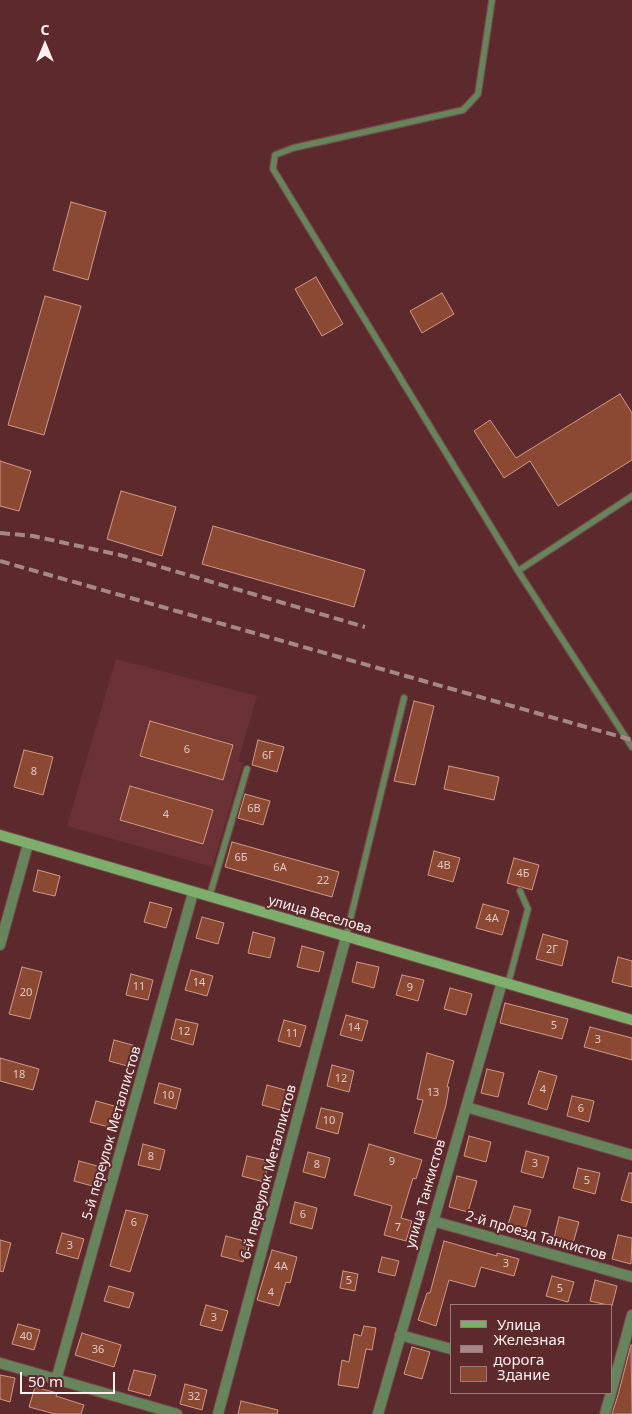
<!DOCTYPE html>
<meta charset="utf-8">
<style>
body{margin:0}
#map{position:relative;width:632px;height:1414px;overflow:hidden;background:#5c2a2d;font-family:"Noto Sans",sans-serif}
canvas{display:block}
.legend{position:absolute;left:450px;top:1304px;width:162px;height:90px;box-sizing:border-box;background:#5c2a2d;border:1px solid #9c797b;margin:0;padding:6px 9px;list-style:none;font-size:15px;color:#fdefef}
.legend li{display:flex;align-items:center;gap:10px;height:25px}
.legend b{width:25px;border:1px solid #9c797b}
.north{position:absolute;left:20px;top:20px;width:50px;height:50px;-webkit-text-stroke:4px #5c2a2d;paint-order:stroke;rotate:0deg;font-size:14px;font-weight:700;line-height:20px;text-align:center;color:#fdefef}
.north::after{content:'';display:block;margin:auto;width:18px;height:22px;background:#fdefef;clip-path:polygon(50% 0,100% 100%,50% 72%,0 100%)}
.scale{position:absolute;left:20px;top:1372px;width:95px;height:22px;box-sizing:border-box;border:2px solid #fdefef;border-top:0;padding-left:6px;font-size:15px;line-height:18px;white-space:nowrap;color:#fdefef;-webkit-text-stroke:4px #5c2a2d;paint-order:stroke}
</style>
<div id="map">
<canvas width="632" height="1414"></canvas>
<ul class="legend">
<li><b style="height:6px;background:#7eae6c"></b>Улица</li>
<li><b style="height:6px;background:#a78687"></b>Железная дорога</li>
<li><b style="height:14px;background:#8b4934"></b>Здание</li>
</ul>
<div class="north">С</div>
<div class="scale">50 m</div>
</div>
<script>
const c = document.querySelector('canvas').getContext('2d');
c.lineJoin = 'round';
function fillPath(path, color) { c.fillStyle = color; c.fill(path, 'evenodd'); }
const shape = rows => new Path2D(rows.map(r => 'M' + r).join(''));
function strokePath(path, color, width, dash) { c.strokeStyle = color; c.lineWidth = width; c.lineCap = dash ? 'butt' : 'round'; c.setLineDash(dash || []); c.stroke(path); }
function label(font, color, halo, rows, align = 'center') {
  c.font = font + ' "Noto Sans",sans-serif'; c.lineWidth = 4; c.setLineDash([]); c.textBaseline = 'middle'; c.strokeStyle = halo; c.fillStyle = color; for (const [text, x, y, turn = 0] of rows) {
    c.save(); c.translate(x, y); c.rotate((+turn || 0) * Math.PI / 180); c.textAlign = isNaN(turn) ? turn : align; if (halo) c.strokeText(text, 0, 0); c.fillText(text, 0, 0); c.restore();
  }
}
const built = shape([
 [116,659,257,696,238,761,243,763,212,867,67,826]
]);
const building = shape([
 [71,202,106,212,88,280,53,270,71,202],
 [316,277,343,324,322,336,295,289,316,277],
 [442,293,454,314,422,333,410,311,442,293],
 [45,296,81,306,44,435,8,425,45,296],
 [620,394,632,413,632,460,558,506,530,461,504,478,474,431,490,420,516,458,620,394],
 [0,461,31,471,19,511,0,506,0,461],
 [121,491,176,507,162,556,107,539,121,491],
 [213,526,365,570,354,607,202,564,213,526],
 [414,701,434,706,415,785,394,781,414,701],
 [150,721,233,745,223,780,140,756,150,721],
 [258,740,284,747,277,772,252,765,258,740],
 [24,750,53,757,43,795,14,787,24,750],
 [449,766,499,777,494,800,444,789,449,766],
 [130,786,213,810,203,844,120,820,130,786],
 [245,794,270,801,263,825,238,818,245,794],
 [232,842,339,872,332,897,225,867,232,842],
 [434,851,460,858,453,882,428,875,434,851],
 [514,858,539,865,532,890,507,883,514,858],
 [38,870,60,876,55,896,33,891,38,870],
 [150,902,172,908,166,928,144,922,150,902],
 [483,904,509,911,502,935,476,928,483,904],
 [202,917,224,923,218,944,196,938,202,917],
 [253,932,275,938,270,958,248,953,253,932],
 [543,934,568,941,562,966,536,959,543,934],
 [302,946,324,952,319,972,297,967,302,946],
 [618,957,632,961,632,987,612,982,618,957],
 [357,962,379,967,374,988,352,982,357,962],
 [22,967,42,972,30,1019,9,1014,22,967],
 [191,970,213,976,207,996,185,990,191,970],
 [131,974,153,980,148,1000,126,995,131,974],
 [402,975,424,980,418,1001,396,995,402,975],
 [450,988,472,994,466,1015,444,1009,450,988],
 [505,1003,568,1019,562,1039,500,1023,505,1003],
 [346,1015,368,1021,362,1041,340,1035,346,1015],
 [176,1019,198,1024,193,1045,171,1039,176,1019],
 [284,1020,306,1026,300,1047,278,1041,284,1020],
 [590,1027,632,1038,632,1060,584,1047,590,1027],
 [114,1040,136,1046,131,1067,109,1061,114,1040],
 [427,1053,454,1061,447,1087,449,1087,446,1105,436,1139,414,1133,423,1100,417,1099,427,1053],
 [0,1058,39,1069,33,1090,0,1081,0,1058],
 [332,1065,354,1071,349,1092,327,1086,332,1065],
 [487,1069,504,1073,498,1097,481,1093,487,1069],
 [539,1071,557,1076,547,1110,528,1104,539,1071],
 [159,1083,181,1089,176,1109,154,1103,159,1083],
 [267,1085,289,1091,284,1111,262,1105,267,1085],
 [572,1096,594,1101,589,1122,567,1116,572,1096],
 [96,1101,118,1107,112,1128,90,1122,96,1101],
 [321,1108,343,1113,338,1134,316,1128,321,1108],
 [469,1136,491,1142,486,1162,464,1156,469,1136],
 [143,1144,165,1150,160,1170,138,1165,143,1144],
 [369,1144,422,1160,416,1179,413,1178,401,1218,412,1221,406,1241,384,1235,392,1206,354,1195,369,1144],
 [526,1151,549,1157,543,1178,521,1172,526,1151],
 [308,1152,330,1158,325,1178,303,1172,308,1152],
 [247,1156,269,1161,264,1182,242,1176,247,1156],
 [79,1161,101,1167,96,1187,74,1181,79,1161],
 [578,1168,600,1173,595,1194,573,1188,578,1168],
 [629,1173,632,1173,632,1203,621,1200,629,1173],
 [457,1176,477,1181,468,1212,449,1207,457,1176],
 [295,1202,317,1208,312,1229,290,1223,295,1202],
 [514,1206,531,1210,524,1233,507,1228,514,1206],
 [126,1210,148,1215,130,1272,110,1266,126,1210],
 [559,1217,579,1222,572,1247,553,1242,559,1217],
 [62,1233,84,1239,78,1259,56,1253,62,1233],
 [618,1235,632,1238,631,1264,612,1259,618,1235],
 [226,1236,248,1242,243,1262,221,1256,226,1236],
 [0,1240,11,1243,3,1272,0,1271,0,1240],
 [444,1241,497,1256,497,1253,519,1259,514,1276,481,1267,475,1287,449,1280,436,1326,418,1320,427,1293,430,1293,444,1241],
 [272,1250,297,1257,290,1283,286,1282,279,1306,257,1300,272,1250],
 [382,1257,399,1261,395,1276,378,1272,382,1257],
 [343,1271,358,1274,355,1291,340,1288,343,1271],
 [552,1276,574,1282,568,1302,546,1296,552,1276],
 [595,1280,617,1286,612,1306,590,1301,595,1280],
 [109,1286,134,1293,129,1308,104,1301,109,1286],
 [206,1305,228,1311,222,1331,200,1325,206,1305],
 [18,1324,40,1330,34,1350,12,1344,18,1324],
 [364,1326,376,1328,372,1350,366,1349,358,1388,338,1385,342,1360,349,1362,354,1334,361,1336,364,1326],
 [82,1333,121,1345,114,1367,75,1355,82,1333],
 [631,1345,632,1414,612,1414,618,1395,631,1345],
 [412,1347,430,1352,422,1379,404,1374,412,1347],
 [134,1370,156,1375,150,1396,128,1390,134,1370],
 [0,1375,15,1378,10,1402,0,1399,0,1375],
 [185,1384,207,1390,202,1410,180,1404,185,1384],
 [35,1387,57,1393,56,1396,84,1405,81,1414,55,1414,29,1407,35,1387],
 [241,1401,278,1410,277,1414,238,1414,241,1401]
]);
const lane = shape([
 [492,0,478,94,463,110,293,148,275,155,273,169,518,571,632,747],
 [518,571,632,496],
 [209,898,247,769],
 [346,937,404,698],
 [508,984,528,909,520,891]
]);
const street = shape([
 [0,945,28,844],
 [466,1107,632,1155],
 [433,1221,632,1277],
 [400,1335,451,1349],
 [0,1363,177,1414],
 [56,1380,193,893],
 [611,1393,632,1315],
 [218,1414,346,937],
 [378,1414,502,982],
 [605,1414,611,1393]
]);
const secondary = shape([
 [0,835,632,1020]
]);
const rail = shape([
 [0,533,33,536,120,555,365,627],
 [0,561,632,740]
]);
const numberNames = [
 ["6",187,750],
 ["6Г",268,756],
 ["8",34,772],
 ["6В",254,809],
 ["4",166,815],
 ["6Б",241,858],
 ["4В",444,866],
 ["6А",280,868],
 ["4Б",523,874],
 ["22",323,881],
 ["4А",492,919],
 ["2Г",552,950],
 ["14",199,983],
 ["11",139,987],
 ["9",410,988],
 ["20",26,993],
 ["5",554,1026],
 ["14",354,1028],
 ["12",184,1032],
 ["11",292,1034],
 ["3",598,1040],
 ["18",19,1075],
 ["12",341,1079],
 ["4",543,1090],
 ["13",433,1093],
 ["10",168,1096],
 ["6",581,1109],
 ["10",329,1121],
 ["8",151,1157],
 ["9",392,1162],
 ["3",535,1164],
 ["8",317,1165],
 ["5",587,1181],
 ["6",303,1215],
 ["6",134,1223],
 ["7",398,1228],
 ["3",70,1246],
 ["3",506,1264],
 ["4А",281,1267],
 ["5",349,1281],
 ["5",560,1289],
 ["4",271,1293],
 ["3",214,1318],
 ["40",26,1337],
 ["36",98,1350],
 ["32",194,1397]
];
const streetNames = [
 ["улица Веселова",320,915,16],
 ["5-й переулок Металлистов",112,1133,-74],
 ["6-й переулок Металлистов",269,1172,-75],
 ["улица Танкистов",426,1194,-74],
 ["2-й проезд Танкистов",536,1236,16]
];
fillPath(built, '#6b3236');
fillPath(building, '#8b4934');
strokePath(building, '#d09887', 1);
strokePath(lane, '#764a4c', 8);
strokePath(street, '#764a4c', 12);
strokePath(secondary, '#764a4c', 12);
strokePath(lane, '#67855c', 5.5);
strokePath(street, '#67855c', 10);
strokePath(secondary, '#7eae6c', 10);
strokePath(rail, '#a78687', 4, [10, 5]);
label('11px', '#e0c6c0', null, numberNames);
label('14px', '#fdefef', '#5c2a2d', streetNames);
</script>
